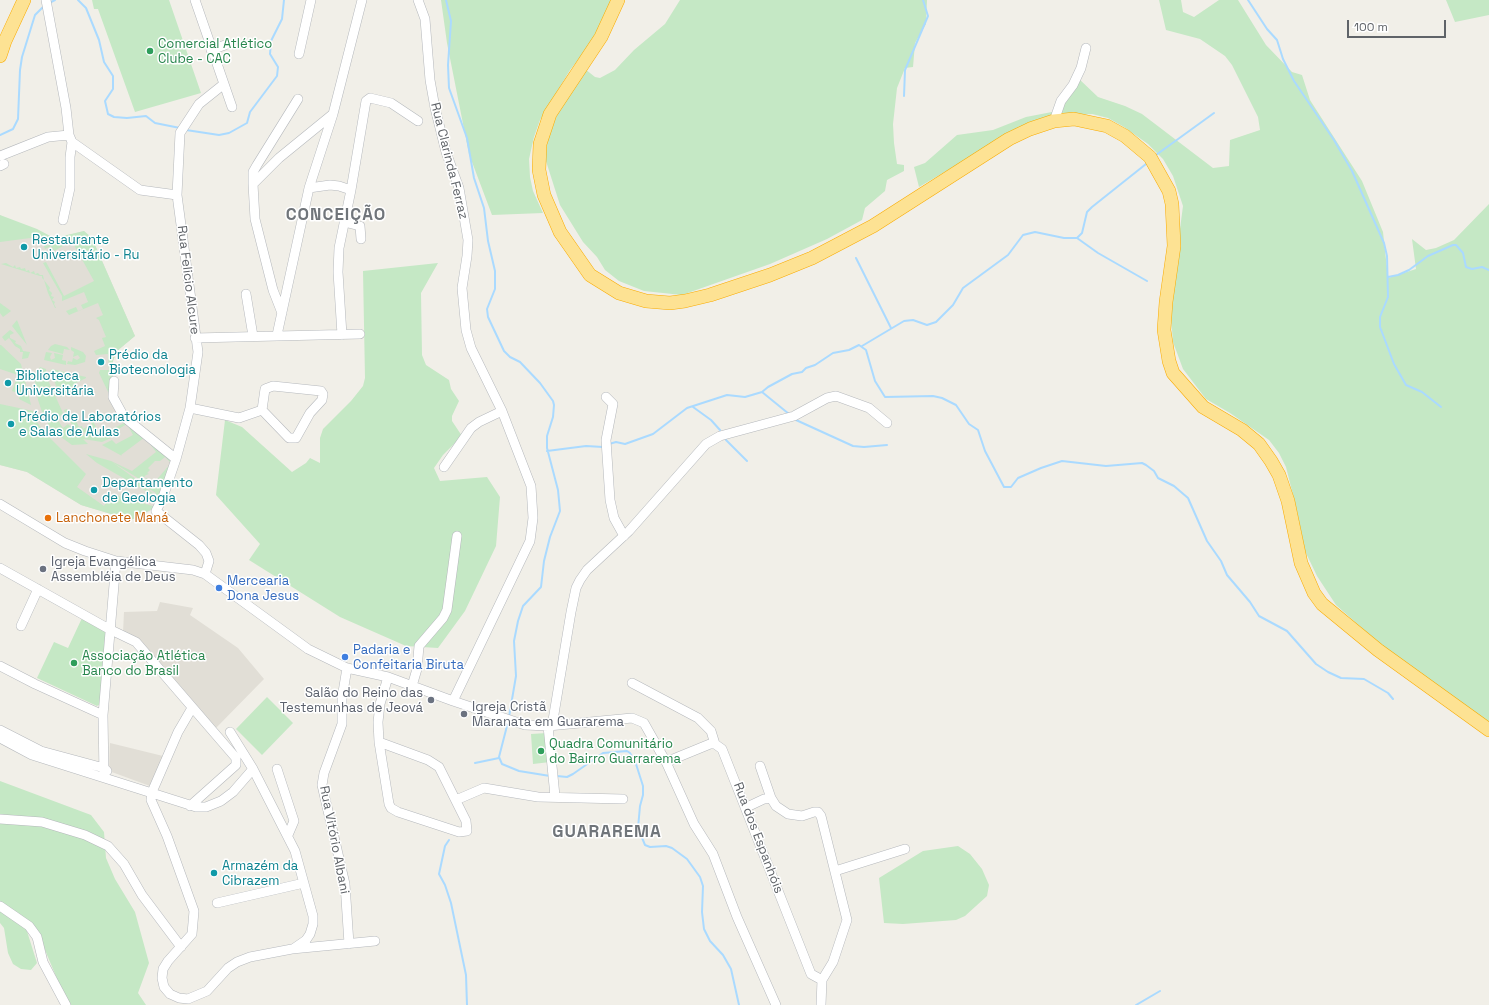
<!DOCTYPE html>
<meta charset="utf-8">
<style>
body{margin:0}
#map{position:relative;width:1489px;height:1005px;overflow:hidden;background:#f1efe8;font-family:"Space Grotesk",sans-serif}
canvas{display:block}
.scale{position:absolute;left:1347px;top:20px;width:99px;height:18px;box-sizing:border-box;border:2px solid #5f6368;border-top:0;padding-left:5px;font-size:12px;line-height:14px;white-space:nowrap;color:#5f6368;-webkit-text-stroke:3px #fff;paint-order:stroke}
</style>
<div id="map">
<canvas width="1489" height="1005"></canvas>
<div class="scale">100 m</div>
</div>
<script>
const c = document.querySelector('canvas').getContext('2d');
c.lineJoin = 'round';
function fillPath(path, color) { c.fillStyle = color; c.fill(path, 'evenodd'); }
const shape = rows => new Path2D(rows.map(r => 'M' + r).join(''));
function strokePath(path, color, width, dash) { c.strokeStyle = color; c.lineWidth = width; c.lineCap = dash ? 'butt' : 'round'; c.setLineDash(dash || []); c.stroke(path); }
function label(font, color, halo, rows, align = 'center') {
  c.font = font + ' "Space Grotesk",sans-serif'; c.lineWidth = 3; c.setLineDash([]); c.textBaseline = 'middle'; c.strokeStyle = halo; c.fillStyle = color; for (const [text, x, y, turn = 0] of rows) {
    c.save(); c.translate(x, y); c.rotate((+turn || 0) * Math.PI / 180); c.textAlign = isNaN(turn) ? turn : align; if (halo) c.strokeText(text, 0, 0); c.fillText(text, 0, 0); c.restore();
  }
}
const education = shape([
 [0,215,38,237,57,238,84,231,92,238,135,336,117,351,113,361,113,386,124,420,173,463,154,509,131,520,81,505,27,472,0,465],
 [160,602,193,608,190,615,238,648,264,679,215,729,123,633,124,612,157,611],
 [110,743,163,756,150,786,109,771]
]);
const green = shape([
 [92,0,169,0,201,93,135,112,98,9,94,9],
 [441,0,612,0,595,38,570,70,540,120,534,137,529,159,530,177,533,191,543,213,492,215,469,154,447,43],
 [680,0,927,0,926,24,915,43,913,67,905,68,897,88,893,124,894,143,897,164,904,165,904,171,887,180,885,191,865,208,862,220,827,239,770,264,682,295,644,291,619,281,605,270,597,257,583,242,560,205,545,158,548,139,558,112,585,69,595,77,600,78,615,70,634,50,665,24],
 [1159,0,1181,0,1183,12,1194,17,1219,0,1238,0,1266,45,1292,72,1302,75,1310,100,1362,181,1383,232,1388,278,1416,269,1412,239,1426,250,1436,248,1454,240,1489,204,1489,723,1381,645,1336,605,1317,576,1305,551,1297,511,1286,467,1279,453,1269,440,1230,413,1206,399,1183,369,1173,342,1170,305,1183,206,1173,176,1163,159,1148,144,1124,127,1108,118,1092,114,1073,115,1011,133,919,187,914,167,925,163,957,135,993,130,1026,117,1057,111,1078,78,1098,97,1125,106,1142,114,1213,168,1229,166,1230,140,1260,130,1258,117,1232,65,1225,56,1200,39,1166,30],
 [1446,0,1489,0,1489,15,1455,22],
 [0,215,37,229,54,238,84,231,92,238,135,336,117,351,113,361,113,379,110,380,111,398,99,373,100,370,109,370,108,354,96,355,94,351,105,346,102,338,106,337,99,320,96,318,103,315,98,303,69,315,66,311,76,307,78,311,83,309,81,305,88,302,84,292,62,301,62,296,43,263,46,262,64,296,94,281,74,245,61,242,63,246,54,251,51,246,45,249,44,246,50,245,49,242,40,243,38,237,0,242],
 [6,263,13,267,15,265,16,268,20,267,21,269,25,268,26,271,29,270,30,273,34,271,35,274,38,273,40,275,43,275,44,280,50,288,49,290,52,293,51,296,54,297,52,300,55,302,54,304,56,308,55,308,48,293,44,280,42,278,42,276,40,276,1,264],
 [438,263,421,293,422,355,426,365,449,380,451,389,459,401,452,416,452,421,462,436,443,455,434,468,440,481,487,477,500,497,496,546,465,611,438,648,406,646,340,617,249,560,260,544,216,495,225,420,242,427,292,472,306,463,310,458,320,463,320,438,323,429,351,401,363,386,365,378,363,271],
 [0,303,11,311,3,317,0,313],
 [17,320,27,345,12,326],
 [10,330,14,333,10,335,10,338,16,341,15,343,21,346,23,351,30,352,28,358,22,359,23,352,20,352,20,349,15,346,9,338,5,341,2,337],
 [55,344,67,347,70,350,64,349,63,354,48,350,51,346],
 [0,345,1,345,21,364,31,405,19,399,20,394,12,391,18,375,0,369],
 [71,347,83,352,86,356,85,362,75,365,67,364,68,361,72,362,73,358,77,360,80,358,78,355,73,357,74,352,71,350],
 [46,352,52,353,50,357,51,360,55,358,54,353,63,355,62,360,66,361,66,365,44,360],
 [40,367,46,369,47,378,63,413,57,419,63,428,68,424,88,444,72,445,54,432,44,418,38,400,35,384,36,375],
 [52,369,86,377,86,378,74,384,77,391,61,397,50,371],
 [0,404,33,411,37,422,45,433,86,474,77,487,104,506,112,494,156,507,131,520,81,505,27,472,0,465],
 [116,407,173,463,161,500,155,496,156,493,141,484,146,478,153,484,171,463,165,457,160,461,155,461,148,468,150,470,147,473,149,474,146,475,141,480,112,462,140,482,140,484,154,494,153,495,97,463,86,454,111,461,132,471,156,452,145,437,121,455,122,456,102,445,112,440,116,444,133,435,127,424,110,434,111,438,102,442,83,439,80,436,91,434,98,431,100,435,124,423],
 [67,409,73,422,76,421,79,427,82,426,83,429,92,424,89,418,91,417,97,429,90,432,78,433,66,416,64,410],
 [82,618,108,630,100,704,97,706,37,678,54,642,68,648],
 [267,697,293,723,262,755,236,729],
 [547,733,550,762,533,764,531,734],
 [0,781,91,815,104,832,106,858,115,879,135,912,149,963,138,993,146,1005,68,1005,40,938,26,928,37,963,31,970,21,969,13,964,8,953,4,928,0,923],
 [958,846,970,854,982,869,989,885,987,896,965,916,956,920,903,924,884,923,879,878,923,851]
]);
const stream = shape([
 [78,0,86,8,99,40,104,62,113,76,113,89,105,101,108,114,114,117,127,118,146,116,155,123,180,128],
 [446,0,451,21,448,65,449,88,467,138,474,178,484,208,488,241,495,271,495,289,487,309,488,317,504,351,510,357,520,362,540,383,553,401,554,405,553,417,547,436,547,448,558,490,560,511,550,537,544,561,541,587,523,606,518,621,514,641,516,676,509,717],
 [1248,0,1267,29,1277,40,1283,59,1294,81,1334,140,1352,171,1384,243,1387,256,1388,297,1380,317,1380,327,1394,364,1406,385,1422,392,1441,407],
 [49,3,55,0],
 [904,96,905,70,928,16,923,0],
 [186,130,219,135,229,133,247,123,250,112,277,76,278,67,270,54,271,41,282,19,284,0],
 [0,135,13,129,18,119,20,70,22,57,35,15,45,5],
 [1156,155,1214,113],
 [1077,238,1098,253,1147,281],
 [856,258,891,328],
 [1388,277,1398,275,1409,270,1428,256,1453,245,1456,245,1463,253,1466,267,1472,269,1482,267,1489,270],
 [862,346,904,321,913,320,927,325,936,322,953,305,963,288,1008,255,1023,235,1035,232,1064,238,1077,238,1082,233,1087,212,1092,207,1146,164],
 [762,392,789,414],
 [693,407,711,420,720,430],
 [796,420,853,446,864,447,887,445],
 [726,440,747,461],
 [609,444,616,442,625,444,653,434,687,408,727,395,745,397,762,392,768,387,792,374,802,372,806,368,815,365,833,353,849,350,859,345,866,350,875,381,885,397,933,396,942,398,956,405,969,424,978,430,985,451,1004,487,1011,487,1018,478,1041,468,1062,461,1106,466,1142,463,1146,465,1154,471,1158,478,1174,486,1188,498,1207,541,1221,561,1227,575,1250,602,1259,616,1287,631,1316,664,1328,672,1341,678,1364,679,1388,693,1393,699],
 [547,451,586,446,603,447],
 [508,722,499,757,502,764,519,771,550,776],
 [475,763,499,758],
 [557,776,567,777,573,774,603,753,627,751,630,753,636,764,643,786,643,795,640,806,638,828,645,845,650,847,666,846,672,848,687,859,700,877,703,886,702,912,704,929,710,941,723,955,731,969,739,1005],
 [449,840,445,846,439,874,445,885,451,903,466,975,467,1005],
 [1136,1005,1160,991]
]);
const minor = shape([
 [46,0,66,108,69,135,72,142,140,190,177,195],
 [195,0,232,107],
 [418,0,425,19,430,80,435,108,446,152,459,188,468,240,467,256,462,288,466,330,471,348,502,411,531,486,533,518,530,541,453,701],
 [211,50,225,45],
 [299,54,311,0],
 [1054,121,1061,101,1073,85,1081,68,1086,48],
 [0,156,48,137,69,135],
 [0,166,4,164],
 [253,184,253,172,257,165,298,99],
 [309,188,330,185,339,186,351,190],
 [63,220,70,188,70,157,72,142],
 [344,222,360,226,361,239],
 [246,294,253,336],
 [282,313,273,290,255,219,253,184,279,158,333,114],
 [277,335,309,188,333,114,362,0],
 [342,335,338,272,339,248,351,190,366,101,370,98,391,103,418,121],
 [195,338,360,334],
 [114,381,113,397,124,417,176,459],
 [273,386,321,391,323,394,322,400,310,413,296,438,289,438,262,410,265,389,273,386],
 [606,397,613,404,606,440,610,500,614,518,624,536],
 [190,408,239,418,262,410],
 [444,467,471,428,479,422,502,411],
 [0,504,65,543,85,551,116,561,193,570,205,574,308,649,347,668,388,677,453,701,525,725,548,726,632,718,644,723,666,762,694,824,713,854,737,917,776,1005],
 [0,568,109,629,136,642,236,758,236,765,190,806],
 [205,574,209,561,206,553,199,545,156,511,163,497,176,459,190,408,198,352,177,195,180,133,199,104,224,84],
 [21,626,38,589],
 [0,666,35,684,103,715],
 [347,668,342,698,342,724,324,773,322,785,345,884,349,944],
 [632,683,698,718,711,731,715,744],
 [412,686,417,669,419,646,443,618,447,610,457,536],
 [192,708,178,732,152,792,151,800,167,836,194,911,192,934,168,961,163,969,162,978,164,987,170,994,179,998,188,999,207,991,228,968,237,962,250,957,292,949,375,941],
 [548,726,555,796],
 [552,726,571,612,576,588,580,580,587,570,629,531,706,444,720,436,794,416,827,398,836,396,869,408,887,423],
 [0,730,41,751,104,768,107,771],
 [230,732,253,769,295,851,313,916,313,924,310,934,306,940,293,949],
 [0,738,32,755,196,807,206,807,221,801,233,792,253,769],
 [379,742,428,760,439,767,466,821,467,831,459,832,398,812,391,808,389,804,379,742,378,722,380,704,388,677],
 [666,762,710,744,715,744,722,749,811,974,822,980],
 [760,766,771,798],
 [277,769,294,821,288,835],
 [104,776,103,715,116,561],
 [456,800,484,788,538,797,623,799],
 [747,807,764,799,771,798,776,806,788,814,802,816,814,812,818,812,821,816,847,920,833,962,822,980,821,1005],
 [0,819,42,822,85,835,108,846,124,864,142,895,181,947],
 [835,871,905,849],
 [217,903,304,883],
 [0,906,29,926,37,937,43,962,66,1005]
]);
const highway = shape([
 [618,0,601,37,550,114,540,144,539,170,544,195,560,232,590,275,619,293,646,301,670,303,685,301,710,295,770,275,812,258,873,226,1009,139,1030,129,1054,121,1074,119,1107,126,1125,136,1150,157,1169,191,1172,204,1174,246,1166,302,1164,330,1169,361,1173,373,1203,407,1242,430,1259,444,1271,461,1279,475,1288,501,1301,563,1314,593,1322,604,1378,650,1489,730],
 [0,56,5,41,24,0]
]);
const markers = [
 [150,51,4,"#2e9e5b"],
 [24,247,4,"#0f9aa8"],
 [101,362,4,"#0f9aa8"],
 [8,383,4,"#0f9aa8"],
 [11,424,4,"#0f9aa8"],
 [94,490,4,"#0f9aa8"],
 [48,518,4,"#e8710a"],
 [43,569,4,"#6b7280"],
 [219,588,4,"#3f7fe0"],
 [345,657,4,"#3f7fe0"],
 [74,663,4,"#2e9e5b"],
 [431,700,4,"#6b7280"],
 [464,714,4,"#6b7280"],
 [541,751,4,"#2e9e5b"],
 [214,873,4,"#0f9aa8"]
];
const leisureNames = [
 ["Comercial Atlético",158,44],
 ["Clube - CAC",158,59],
 ["Associação Atlética",82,656],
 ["Banco do Brasil",82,671],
 ["Quadra Comunitário",549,744],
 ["do Bairro Guarrarema",549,759]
];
const streetNames = [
 ["Rua Clarinda Ferraz",449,161,76],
 ["Rua Felicio Alcure",188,280,83],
 ["Rua dos Espanhóis",758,838,69],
 ["Rua Vitório Albani",334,840,79]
];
const cultureNames = [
 ["Restaurante",32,240],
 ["Universitário - Ru",32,255],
 ["Prédio da",109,355],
 ["Biotecnologia",109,370],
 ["Biblioteca",16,376],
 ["Universitária",16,391],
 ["Prédio de Laboratórios",19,417],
 ["e Salas de Aulas",19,432],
 ["Departamento",102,483],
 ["de Geologia",102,498],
 ["Armazém da",222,866],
 ["Cibrazem",222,881]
];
const foodNames = [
 ["Lanchonete Maná",56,518]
];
const worshipNames = [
 ["Igreja Evangélica",51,562],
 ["Assembléia de Deus",51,577],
 ["Salão do Reino das",423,693,"right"],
 ["Testemunhas de Jeová",423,708,"right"],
 ["Igreja Cristã",472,707],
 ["Maranata em Guararema",472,722]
];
const shopNames = [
 ["Mercearia",227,581],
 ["Dona Jesus",227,596],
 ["Padaria e",353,650],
 ["Confeitaria Biruta",353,665]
];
const districtNames = [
 ["CONCEIÇÃO",336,215],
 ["GUARAREMA",607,832]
];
fillPath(education, '#e1ded6');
fillPath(green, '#c5e8c5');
strokePath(stream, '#aadaff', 2);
strokePath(minor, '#b5b8bc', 10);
strokePath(highway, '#f9ab00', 14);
strokePath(minor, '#fff', 9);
strokePath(highway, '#fde293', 13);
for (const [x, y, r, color] of markers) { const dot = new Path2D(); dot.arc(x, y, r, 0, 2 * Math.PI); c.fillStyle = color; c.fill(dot); strokePath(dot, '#fff', 1.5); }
label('13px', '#27864d', '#fff', leisureNames, 'left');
label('13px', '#5f6368', '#fff', streetNames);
label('13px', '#0d838f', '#fff', cultureNames, 'left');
label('13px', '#c56008', '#fff', foodNames, 'left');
label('13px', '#5b616d', '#fff', worshipNames, 'left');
label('13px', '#366cbe', '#fff', shopNames, 'left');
c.letterSpacing = '1px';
label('bold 17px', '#70757a', '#fff', districtNames);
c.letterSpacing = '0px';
</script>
